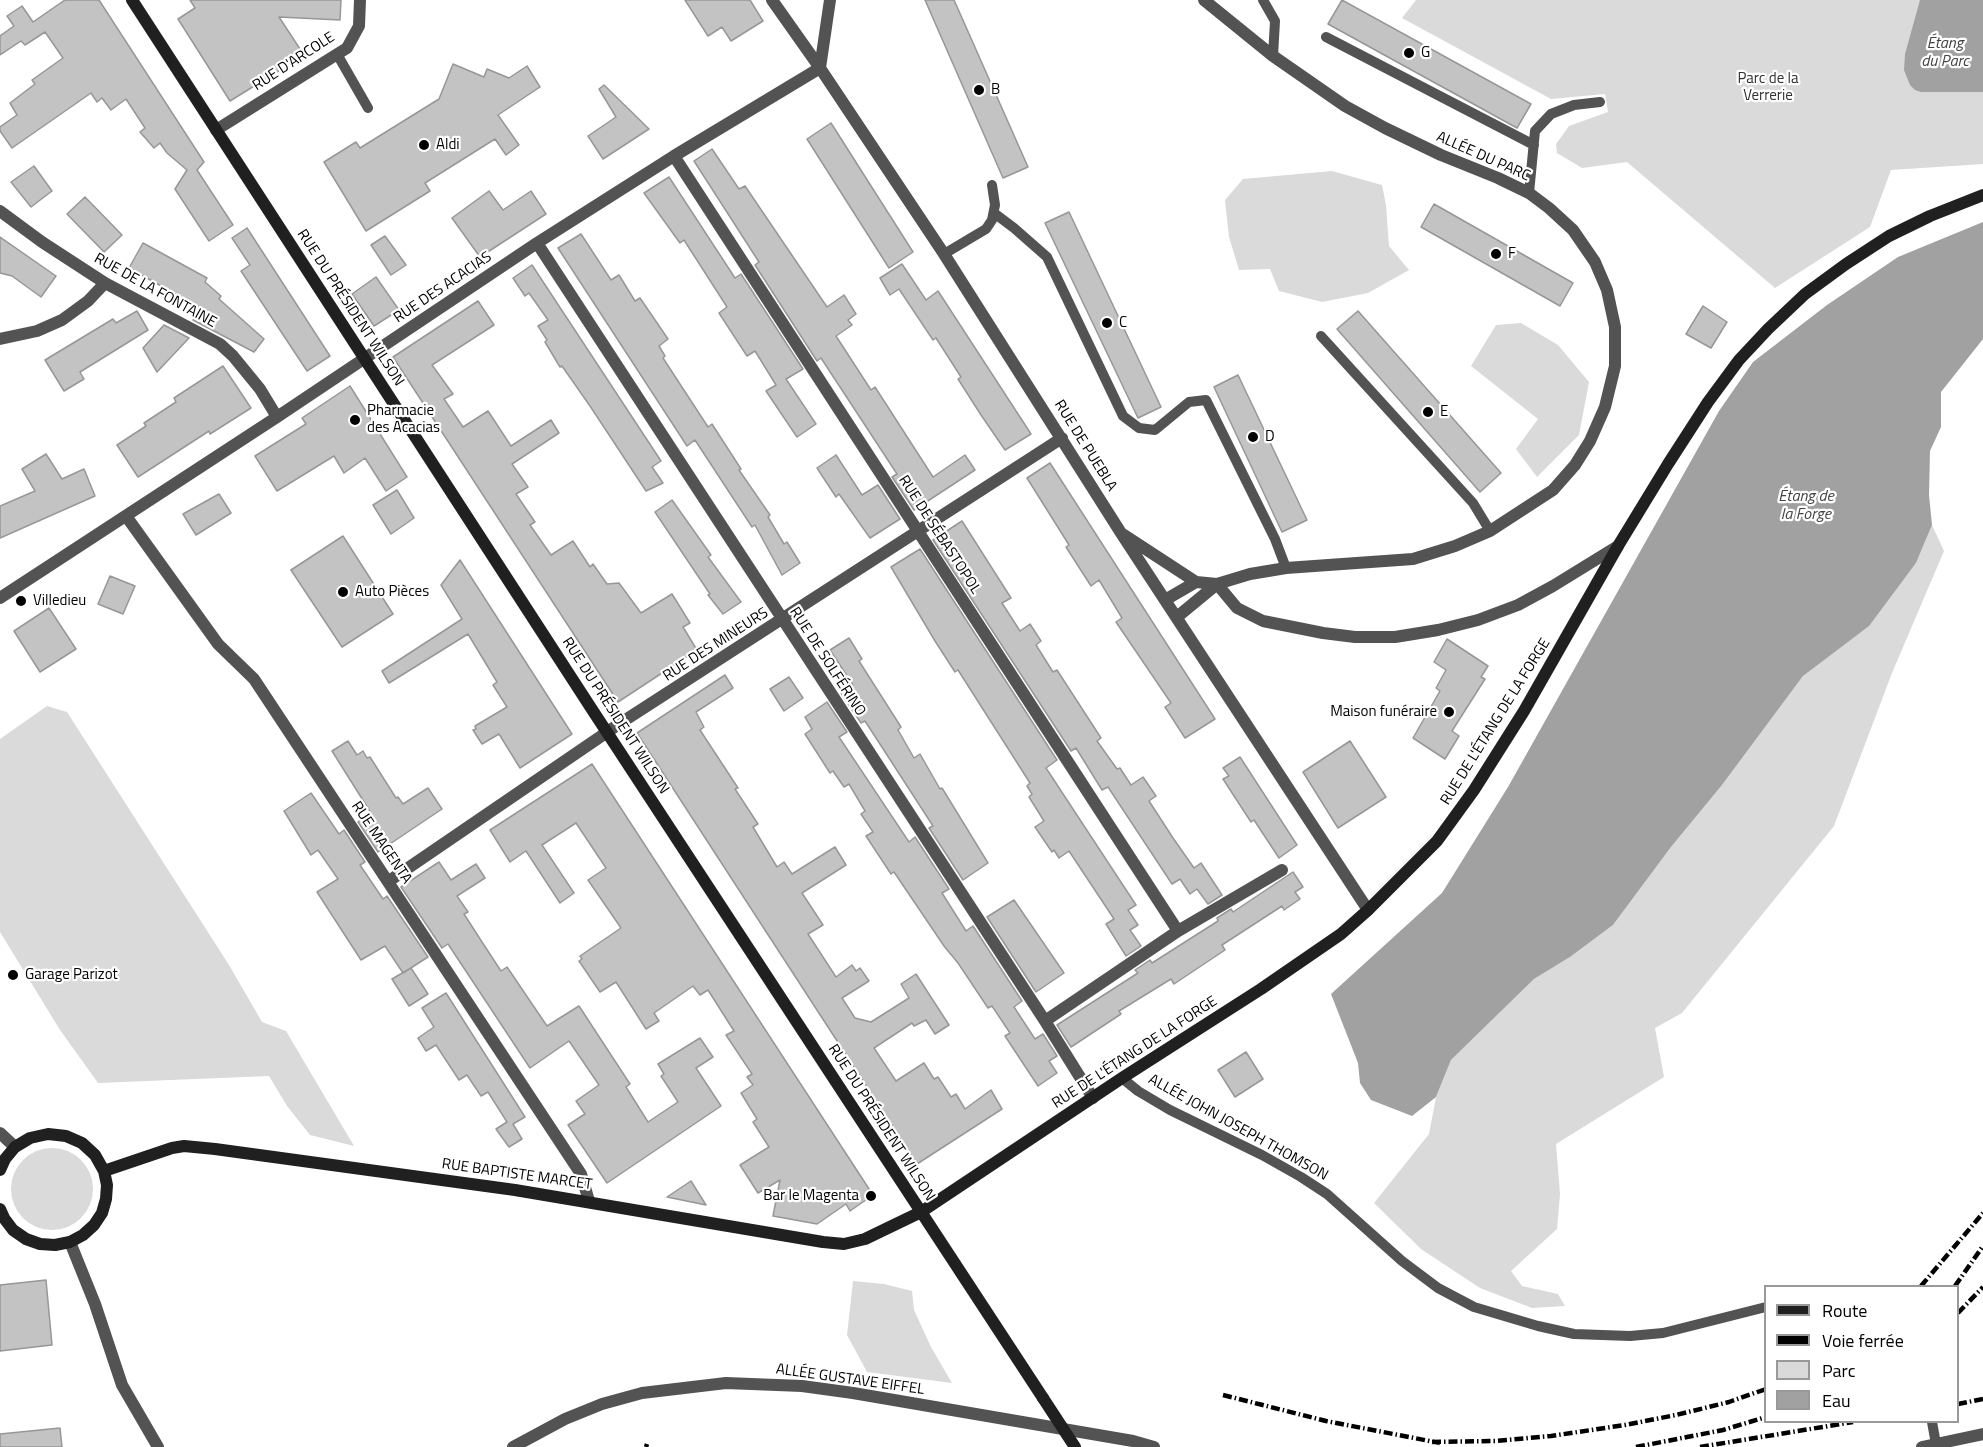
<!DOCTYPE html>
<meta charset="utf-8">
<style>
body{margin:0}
#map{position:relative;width:1983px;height:1447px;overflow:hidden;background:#fff;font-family:"Titillium Web",sans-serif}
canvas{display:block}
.legend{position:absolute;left:1764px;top:1285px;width:195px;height:138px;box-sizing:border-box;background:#fff;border:2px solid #999;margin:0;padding:8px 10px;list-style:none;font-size:18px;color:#000}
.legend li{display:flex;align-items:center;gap:12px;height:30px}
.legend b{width:30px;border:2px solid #999}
</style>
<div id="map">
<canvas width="1983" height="1447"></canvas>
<ul class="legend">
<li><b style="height:8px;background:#202020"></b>Route</li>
<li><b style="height:8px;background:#000"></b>Voie ferrée</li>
<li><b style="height:16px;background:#dadada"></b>Parc</li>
<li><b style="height:16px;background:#a1a1a1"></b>Eau</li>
</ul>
</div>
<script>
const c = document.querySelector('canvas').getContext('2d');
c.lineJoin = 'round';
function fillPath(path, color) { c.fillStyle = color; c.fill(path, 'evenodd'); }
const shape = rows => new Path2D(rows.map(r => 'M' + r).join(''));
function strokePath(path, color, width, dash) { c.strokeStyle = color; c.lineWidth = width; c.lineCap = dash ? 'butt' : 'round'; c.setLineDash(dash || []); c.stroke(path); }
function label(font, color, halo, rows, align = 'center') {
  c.font = font + ' "Titillium Web",sans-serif'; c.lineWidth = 4.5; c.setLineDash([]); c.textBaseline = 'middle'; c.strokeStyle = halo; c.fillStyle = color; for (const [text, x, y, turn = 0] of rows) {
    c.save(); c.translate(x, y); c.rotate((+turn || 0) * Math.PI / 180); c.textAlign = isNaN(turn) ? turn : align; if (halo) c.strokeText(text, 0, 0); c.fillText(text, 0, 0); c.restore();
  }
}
const green = shape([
 [1416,0,1983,0,1983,164,1891,170,1870,227,1775,288,1627,162,1582,168,1557,153,1556,144,1569,126,1608,112,1605,94,1551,99,1402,18],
 [1332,171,1382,185,1386,205,1389,246,1409,270,1368,293,1322,302,1279,291,1270,269,1239,270,1229,237,1225,200,1243,179],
 [1521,323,1558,345,1589,382,1579,435,1537,477,1516,449,1538,419,1471,366,1496,325],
 [1932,525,1944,551,1892,673,1834,826,1682,1013,1655,1028,1664,1077,1556,1144,1560,1194,1557,1229,1511,1271,1522,1286,1558,1294,1565,1306,1532,1308,1480,1288,1421,1249,1374,1203,1429,1134,1436,1097,1451,1060,1534,979,1570,957,1613,925,1671,847,1722,785,1803,676,1869,625,1916,563],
 [47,706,67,712,229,965,262,1022,286,1031,354,1146,310,1135,287,1106,269,1076,98,1083,60,1030,0,932,0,739],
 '11 1189a41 41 0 1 1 82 0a41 41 0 1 1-82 0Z',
 [853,1281,884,1284,912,1291,914,1310,931,1347,952,1383,867,1372,847,1335]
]);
const water = shape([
 [1920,0,1983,0,1983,92,1921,92,1915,90,1910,85,1904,70,1905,54],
 [1983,222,1983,339,1941,392,1941,427,1930,451,1929,495,1932,525,1916,563,1869,626,1803,676,1722,785,1671,847,1613,925,1570,957,1534,979,1451,1060,1436,1097,1412,1116,1371,1100,1360,1083,1358,1063,1331,994,1442,893,1508,787,1719,411,1753,362,1827,305,1898,257]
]);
const building = shape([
 [65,0,99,0,204,162,197,170,233,225,209,241,175,189,187,170,167,153,160,143,154,148,140,132,145,128,126,99,111,110,102,98,97,102,91,93,12,148,0,131,0,127,17,115,10,103,35,84,32,80,63,58,45,32,25,45,21,41,0,55,0,36,14,26,7,16,22,6,33,22,65,0],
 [190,0,341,0,340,20,279,17,300,49,276,64,280,70,230,101,178,19,195,8,190,0],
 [685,0,750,0,763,21,731,41,722,27,708,36,685,0],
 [925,0,954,0,1028,167,1003,178,925,0],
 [1342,0,1531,104,1517,128,1328,24,1342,0],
 [453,64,484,77,487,69,509,78,527,66,540,87,498,115,519,145,506,155,495,139,425,183,430,191,366,231,324,162,356,142,360,148,439,99,453,64],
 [604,85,649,129,603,159,588,136,616,117,599,89,604,85],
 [831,123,913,252,889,268,807,139,831,123],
 [712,149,739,189,745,186,827,307,844,295,856,314,848,320,852,325,836,336,871,390,875,387,933,477,965,455,975,470,914,510,892,477,897,474,821,358,817,361,755,265,759,262,694,161,712,149],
 [34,166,52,191,31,207,11,182,34,166],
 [669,177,735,278,741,274,803,369,786,379,816,424,797,437,766,391,776,385,768,372,755,351,747,356,719,313,727,307,684,240,680,243,644,193,669,177],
 [489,191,503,210,531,191,546,214,480,257,452,218,489,191],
 [85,197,122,235,104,252,67,214,85,197],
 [1434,204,1573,283,1560,306,1421,227,1434,204],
 [1069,212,1161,407,1138,418,1045,223,1069,212],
 [247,228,330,356,307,371,241,271,250,265,232,238,247,228],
 [581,234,611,280,619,275,635,301,640,298,668,339,659,346,665,356,663,358,708,427,712,424,741,469,739,470,770,515,768,517,784,544,787,542,800,563,782,575,755,525,752,527,695,440,687,446,558,248,581,234],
 [385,236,406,265,391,275,371,245,385,236],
 [0,237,56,276,41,297,12,276,0,273,0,237],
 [143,243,207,278,205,282,221,296,219,299,264,339,254,352,193,320,204,310,129,268,143,243],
 [902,264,926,300,938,291,1031,434,1005,450,981,415,958,379,961,377,936,338,933,340,899,289,890,295,880,278,902,264],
 [532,265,661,461,652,467,663,483,646,491,590,406,562,366,560,367,545,342,547,340,538,326,548,320,529,293,525,296,513,278,532,265],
 [376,277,399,310,374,326,352,294,376,277],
 [478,301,494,325,432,365,453,394,444,399,463,427,488,411,511,446,551,420,559,433,512,464,528,487,516,494,535,522,530,525,551,555,573,541,590,567,593,564,607,584,619,583,641,613,672,594,690,623,683,627,697,650,618,702,393,357,478,301],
 [1703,306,1727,322,1711,348,1686,334,1703,306],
 [137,311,148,330,80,372,84,379,64,391,45,360,113,319,116,323,137,311],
 [1358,311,1501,473,1480,492,1337,329,1358,311],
 [164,325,189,338,157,372,143,348,164,325],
 [223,366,251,408,210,434,209,431,138,477,117,445,146,426,144,423,176,402,174,398,223,366],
 [1238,375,1307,520,1282,532,1214,387,1238,375],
 [350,386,407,477,386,491,365,458,344,473,334,456,277,491,255,456,306,424,302,418,350,386],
 [46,454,62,479,84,469,95,496,0,538,0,506,35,491,22,469,46,454],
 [836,455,862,495,878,485,900,519,870,538,839,494,836,497,817,468,836,455],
 [1050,463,1215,719,1185,738,1165,707,1171,703,1116,622,1122,618,1099,580,1091,586,1066,547,1069,545,1027,478,1050,463],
 [397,490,414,518,391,534,373,505,397,490],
 [219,494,231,513,196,535,183,514,219,494],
 [672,500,711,555,708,557,741,602,723,614,708,595,710,594,655,512,672,500],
 [962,521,1011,598,1002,603,1020,631,1030,624,1041,641,1036,645,1053,672,1057,670,1101,738,1097,741,1117,769,1120,768,1131,785,1143,777,1156,796,1149,801,1173,838,1194,868,1201,863,1222,895,1208,904,1197,889,1190,894,1180,879,1172,884,1108,787,1102,790,1076,748,1071,751,933,540,962,521],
 [343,536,393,614,342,647,291,570,343,536],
 [920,549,1057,760,1046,768,1136,905,1128,910,1138,925,1130,930,1141,946,1126,956,1106,924,1114,919,1069,851,1059,858,1054,850,1052,852,1035,827,1044,821,1029,797,1032,794,1027,786,1030,783,958,670,955,672,935,641,891,567,920,549],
 [460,560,572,734,520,768,499,734,482,744,473,730,476,729,475,726,507,707,493,685,497,682,468,634,389,683,382,671,462,619,441,585,460,560],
 [110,576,135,586,123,614,98,604,110,576],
 [49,608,76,649,40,672,14,631,49,608],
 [849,638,862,659,859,661,901,727,898,730,914,758,920,754,940,789,942,788,988,863,963,880,929,828,933,826,865,721,861,723,841,693,853,685,830,650,849,638],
 [1447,639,1488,666,1481,677,1485,679,1452,731,1459,736,1445,759,1413,738,1440,691,1436,688,1446,670,1434,662,1447,639],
 [725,675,733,688,696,712,704,727,700,730,738,788,735,789,758,824,753,827,777,867,784,862,792,874,835,847,846,865,802,893,823,925,808,934,836,977,852,965,856,971,860,968,869,981,842,998,855,1018,871,1022,909,998,901,984,916,974,949,1025,935,1034,926,1020,914,1026,912,1023,874,1048,896,1081,924,1063,934,1079,938,1077,951,1097,956,1094,965,1109,991,1090,1002,1109,917,1164,637,733,725,675],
 [789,677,803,698,784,711,770,689,789,677],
 [827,702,847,732,839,737,909,842,915,837,949,889,942,893,966,931,973,926,1022,1001,1014,1007,1035,1039,1043,1034,1057,1056,1049,1061,1057,1073,1038,1086,1005,1036,1010,1033,992,1006,988,1008,958,963,944,946,894,872,891,874,866,836,873,832,861,814,865,811,849,784,844,787,833,771,830,773,805,734,812,729,805,717,827,702],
 [348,741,357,755,363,751,367,758,370,757,396,798,398,797,403,804,428,788,442,809,378,852,358,822,371,813,332,751,348,741],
 [1350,741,1386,797,1338,828,1303,772,1350,741],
 [1240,757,1297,845,1279,858,1254,820,1251,822,1223,779,1229,776,1223,768,1240,757],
 [592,764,873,1195,850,1211,846,1204,817,1224,773,1216,780,1180,758,1193,740,1165,769,1147,753,1122,757,1119,741,1093,753,1085,747,1077,752,1074,726,1035,734,1031,708,990,700,995,693,986,654,1013,659,1021,646,1029,616,982,600,992,579,961,582,959,580,956,621,928,588,880,606,868,576,823,542,845,574,893,560,903,526,851,510,862,490,830,592,764],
 [311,793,339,834,344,830,365,862,360,865,383,899,387,896,428,957,403,973,385,946,361,960,317,892,338,879,318,850,311,855,284,811,311,793],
 [439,862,451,880,476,864,485,878,457,896,468,912,464,914,482,942,501,971,507,967,547,1026,579,1006,630,1084,626,1087,648,1122,678,1102,661,1076,664,1074,658,1064,700,1038,713,1057,696,1068,721,1106,607,1183,568,1125,585,1114,576,1101,599,1085,569,1041,530,1068,448,944,442,948,401,887,439,862],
 [1293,872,1303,887,1295,892,1300,899,1284,910,1282,906,1222,945,1225,950,1174,984,1171,979,1119,1011,1121,1014,1071,1047,1057,1025,1138,973,1135,970,1150,960,1152,963,1218,921,1217,918,1231,909,1233,912,1293,872],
 [1014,900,1064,973,1036,992,987,917,1014,900],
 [411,968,428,994,409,1006,392,979,411,968],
 [446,993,525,1117,513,1124,522,1139,509,1147,496,1129,507,1122,488,1092,481,1096,467,1075,459,1080,436,1045,426,1051,418,1038,434,1027,422,1008,446,993],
 [1246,1052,1263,1079,1235,1097,1218,1070,1246,1052],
 [691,1181,706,1205,667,1197,691,1181],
 [46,1280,52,1345,0,1351,0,1285,46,1280],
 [60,1428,62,1447,0,1447,0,1434,60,1428]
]);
const lane = shape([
 [1263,0,1275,21,1273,56],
 [1326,37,1534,145],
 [337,54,368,108],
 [1529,193,1535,131,1551,114,1574,105,1600,102],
 [994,213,1014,228,1047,257,1123,416,1139,428,1155,430,1189,402,1206,400,1275,539,1286,568],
 [944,254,986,229,992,220,995,205,992,185],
 [1321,336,1473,503,1490,531],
 [1122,1078,1138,1091,1170,1110,1262,1155,1301,1177,1327,1194,1402,1261,1438,1288,1474,1307,1538,1326,1574,1334,1630,1336,1663,1333,1766,1307],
 [1932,1422,1936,1444]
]);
const street = shape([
 [772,0,820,68,944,254,1121,533,1368,910],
 [216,130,347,48,359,26,360,0],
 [674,156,1178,931],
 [0,211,42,242,105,283,220,344,233,356,260,389,277,417],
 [537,243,1045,1021,1093,1098],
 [0,339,37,331,62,320,88,301,105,283],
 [126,516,218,644,254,679,581,1174,589,1201],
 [1121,533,1196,582,1217,584,1250,574,1286,568,1413,559,1455,546,1490,531,1553,490,1575,465,1590,441,1605,407,1615,366,1615,327,1607,290,1595,262,1573,230,1549,208,1529,193,1498,178,1441,155,1385,128,1345,106,1273,56,1204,0],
 [1217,584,1237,608,1263,621,1323,633,1355,637,1395,637,1438,630,1478,620,1518,605,1553,586,1618,546],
 [0,598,277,417,537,243,674,156,820,68,830,0],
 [1165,600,1196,582],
 [1177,617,1217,584],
 [389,881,619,724,1062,438],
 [1045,1021,1178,931,1282,870],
 [0,1133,15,1147],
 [70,1242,95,1304,122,1385,158,1447],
 [513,1447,565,1419,602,1404,642,1393,726,1383,802,1386,853,1393,1133,1441,1154,1447],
 [1922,1447,1983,1434]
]);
const secondary = shape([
 [132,0,593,711,1043,1398],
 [0,1170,5,1159,15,1147,30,1138,48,1134,66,1136,82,1143,95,1155,104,1171,107,1185,106,1199,102,1213,94,1225,83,1235,70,1242,55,1245,40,1244,26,1239,13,1230,4,1218,0,1209],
 [104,1171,172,1148,184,1146,215,1149,515,1190,823,1242,844,1244,865,1239,921,1212,1122,1078,1261,989,1341,934,1368,910,1437,841,1474,790,1524,711,1618,546,1668,464,1708,402,1739,360,1768,329,1805,294,1846,264,1889,236,1930,216,1983,195]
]);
const rail = shape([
 [1921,1286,1983,1213],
 [1955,1286,1983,1246],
 [1958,1313,1983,1287],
 [1223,1395,1326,1421,1440,1443],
 [1958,1404,1983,1399],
 [1432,1442,1495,1441,1551,1436,1625,1425,1676,1415,1729,1402,1766,1389],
 [646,1447,647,1444],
 [1636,1447,1723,1430,1766,1417],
 [1700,1447,1853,1422]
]);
const secondaryBridge = shape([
 [1043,1398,1075,1447]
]);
const markers = [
 [1409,53,6,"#000"],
 [979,90,6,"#000"],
 [424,145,6,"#000"],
 [1496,254,6,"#000"],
 [1107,323,6,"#000"],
 [1428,412,6,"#000"],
 [355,420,6,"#000"],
 [1253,437,6,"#000"],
 [343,592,6,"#000"],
 [21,601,6,"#000"],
 [1449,712,6,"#000"],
 [13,975,6,"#000"],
 [871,1196,6,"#000"]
];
const poiNames = [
 ["G",1421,53],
 ["B",991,90],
 ["Aldi",436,145],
 ["F",1508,254],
 ["C",1119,323],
 ["Pharmacie",367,411],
 ["des Acacias",367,428],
 ["E",1440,412],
 ["D",1265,437],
 ["Auto Pièces",355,592],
 ["Villedieu",33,601],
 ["Maison funéraire",1437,712,"right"],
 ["Garage Parizot",25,975],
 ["Bar le Magenta",859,1196,"right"]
];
const streetNames = [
 ["RUE D'ARCOLE",294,62,-33],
 ["ALLÉE DU PARC",1483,157,24],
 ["RUE DES ACACIAS",443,288,-34],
 ["RUE DE LA FONTAINE",155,291,29],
 ["RUE DU PRÉSIDENT WILSON",350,308,57],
 ["RUE DE PUEBLA",1085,446,58],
 ["RUE DE SÉBASTOPOL",939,535,57],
 ["RUE DES MINEURS",716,645,-33],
 ["RUE DE SOLFÉRINO",827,662,57],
 ["RUE DU PRÉSIDENT WILSON",615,716,57],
 ["RUE DE L'ÉTANG DE LA FORGE",1496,722,-58],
 ["RUE MAGENTA",381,843,56],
 ["RUE DE L'ÉTANG DE LA FORGE",1135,1053,-33],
 ["RUE DU PRÉSIDENT WILSON",881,1123,57],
 ["ALLÉE JOHN JOSEPH THOMSON",1238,1128,29],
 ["RUE BAPTISTE MARCET",517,1175,8],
 ["ALLÉE GUSTAVE EIFFEL",850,1380,8]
];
const parkNames = [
 ["Parc de la",1768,79],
 ["Verrerie",1768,96]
];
const waterNames = [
 ["Étang",1945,44],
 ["du Parc",1945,62],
 ["Étang de",1806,497],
 ["la Forge",1806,515]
];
fillPath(green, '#dadada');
fillPath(water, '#a1a1a1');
fillPath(building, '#c3c3c3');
strokePath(building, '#979797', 1.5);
strokePath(lane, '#535353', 10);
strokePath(street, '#535353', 12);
strokePath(secondary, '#202020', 12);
strokePath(rail, '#000', 4.5, [9, 3, 1.5, 3]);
strokePath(secondaryBridge, '#202020', 12);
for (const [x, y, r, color] of markers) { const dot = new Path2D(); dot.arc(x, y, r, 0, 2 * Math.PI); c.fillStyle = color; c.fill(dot); strokePath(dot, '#fff', 2); }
label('15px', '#000', '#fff', poiNames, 'left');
label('15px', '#000', '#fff', streetNames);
label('15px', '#313131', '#fff', parkNames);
label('italic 16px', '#424242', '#fff', waterNames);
</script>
